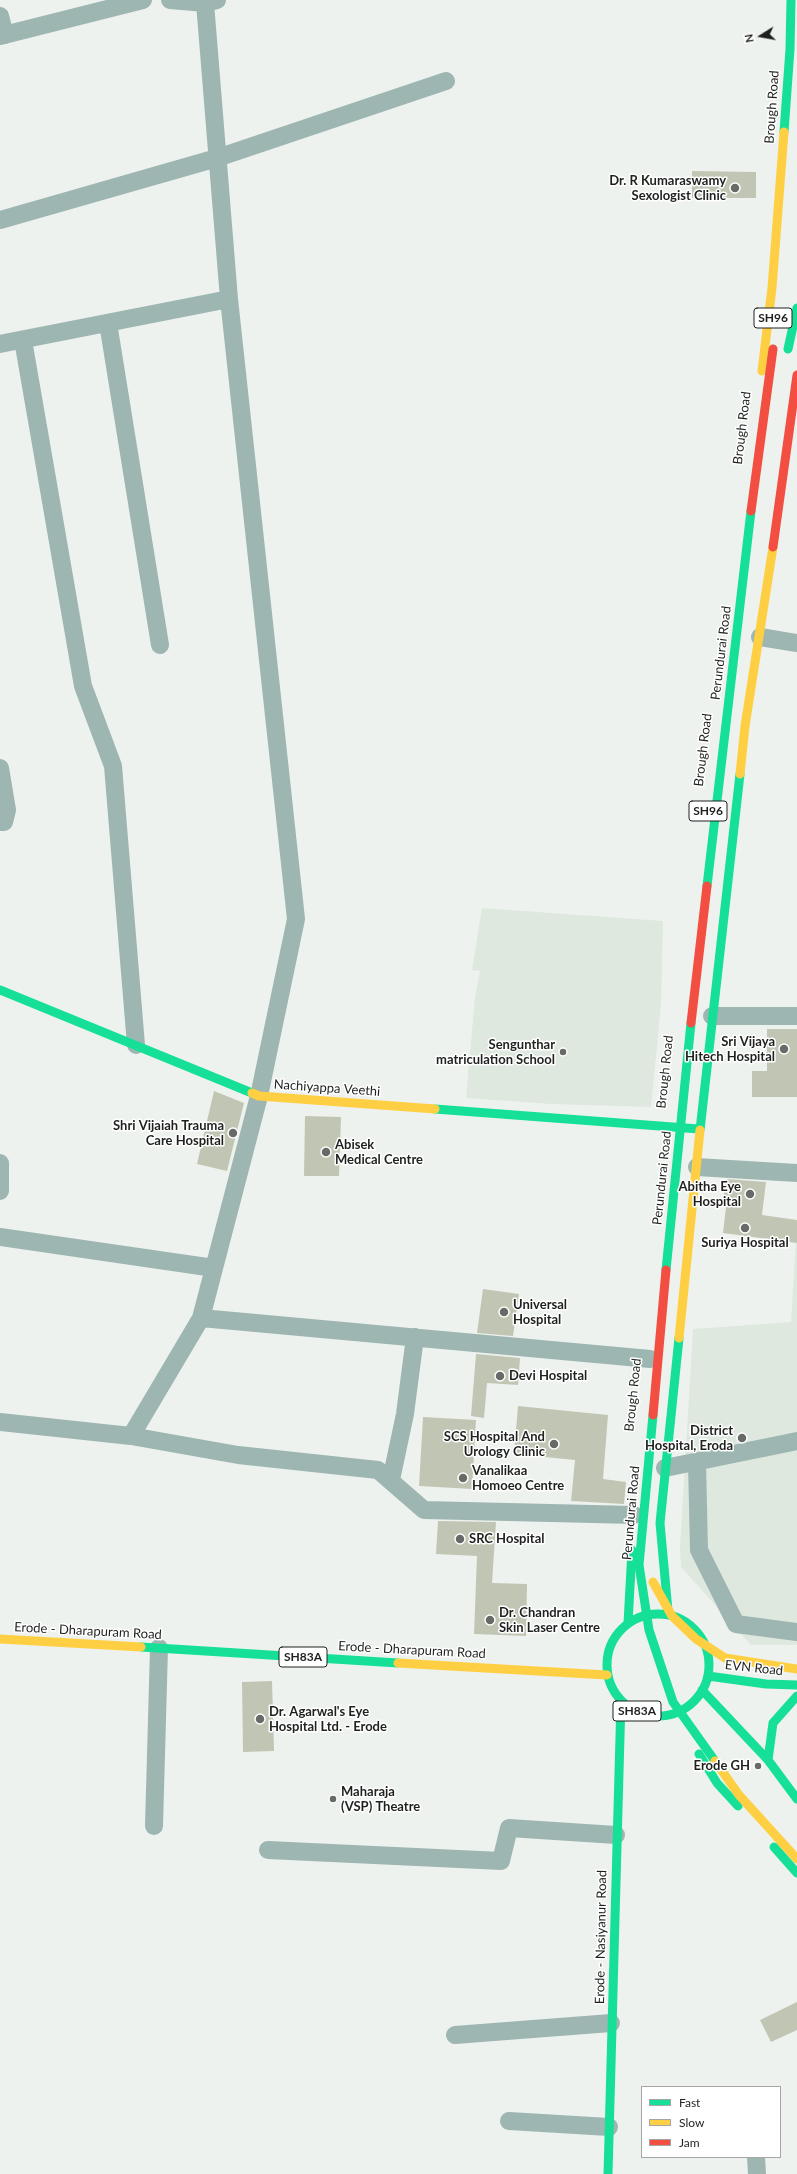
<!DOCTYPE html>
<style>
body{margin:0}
#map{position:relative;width:797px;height:2174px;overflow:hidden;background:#eef2ee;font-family:Lato,sans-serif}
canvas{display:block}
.legend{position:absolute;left:641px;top:2086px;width:140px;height:72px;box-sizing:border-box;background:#fff;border:1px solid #a5a6a5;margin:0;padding:5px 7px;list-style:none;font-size:12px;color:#1e211e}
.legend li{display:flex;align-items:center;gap:8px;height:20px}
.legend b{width:20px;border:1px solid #a5a6a5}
.north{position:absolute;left:741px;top:16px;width:40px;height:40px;-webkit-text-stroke:3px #fff;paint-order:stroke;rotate:259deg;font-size:11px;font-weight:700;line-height:16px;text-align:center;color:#1e211e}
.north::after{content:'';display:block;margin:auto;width:14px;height:18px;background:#1e211e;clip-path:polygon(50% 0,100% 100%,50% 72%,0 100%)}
</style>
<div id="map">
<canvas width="797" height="2174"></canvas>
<ul class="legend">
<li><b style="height:5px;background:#16e098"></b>Fast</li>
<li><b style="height:5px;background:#ffcf43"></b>Slow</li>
<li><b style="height:5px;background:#f24e42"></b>Jam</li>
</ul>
<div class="north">N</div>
</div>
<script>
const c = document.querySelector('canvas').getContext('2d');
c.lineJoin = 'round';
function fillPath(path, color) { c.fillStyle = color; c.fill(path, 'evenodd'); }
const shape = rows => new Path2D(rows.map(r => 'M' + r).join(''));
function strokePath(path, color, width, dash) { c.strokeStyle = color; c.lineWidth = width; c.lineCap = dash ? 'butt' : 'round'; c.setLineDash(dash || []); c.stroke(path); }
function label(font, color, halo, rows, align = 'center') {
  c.font = font + ' Lato,sans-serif'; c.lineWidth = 3; c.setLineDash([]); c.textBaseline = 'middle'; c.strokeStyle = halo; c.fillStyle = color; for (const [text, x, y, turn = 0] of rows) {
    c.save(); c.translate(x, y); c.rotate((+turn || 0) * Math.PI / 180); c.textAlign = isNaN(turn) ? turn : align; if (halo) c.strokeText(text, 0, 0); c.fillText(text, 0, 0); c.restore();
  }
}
const built = shape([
 [482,908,663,921,661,1005,651,1107,551,1104,466,1098,475,997,480,971,472,970],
 [797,1224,797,1645,751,1645,681,1567,680,1547,693,1329,791,1322]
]);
const building = shape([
 [692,171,756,172,756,198,692,198],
 [767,1029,797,1029,797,1097,752,1097,752,1071,767,1071],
 [214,1091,244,1103,227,1171,197,1164],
 [305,1116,341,1117,339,1176,304,1176],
 [726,1179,766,1182,762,1215,797,1220,797,1243,723,1233,726,1207,722,1206],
 [483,1289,519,1294,513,1336,477,1333],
 [476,1354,520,1358,518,1385,487,1383,484,1418,471,1416],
 [518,1406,608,1415,603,1479,626,1482,624,1504,571,1501,575,1460,514,1454],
 [423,1417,476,1420,472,1489,419,1486],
 [438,1521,496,1522,492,1583,527,1584,526,1636,474,1634,477,1556,436,1554],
 [272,1681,274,1751,243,1752,242,1682],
 [797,2002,797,2030,771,2042,760,2020]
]);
const street = shape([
 [170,0,205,3],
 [0,16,5,35],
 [0,36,143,0],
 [0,220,217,158,446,81],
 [108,323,160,645],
 [23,340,83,686,113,766,136,1045],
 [0,344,229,299,205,3,217,0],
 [760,637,797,643],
 [0,768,7,810,4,822,0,822],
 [712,1016,797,1016],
 [0,1163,0,1191],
 [697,1167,797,1173],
 [0,1237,214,1268],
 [201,1318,650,1359],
 [0,1422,131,1436,201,1318,259,1096,296,919,229,299],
 [131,1436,238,1455,378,1470,424,1510,634,1515],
 [697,1462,699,1550,736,1624,797,1632],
 [665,1468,797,1441],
 [391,1480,405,1414,415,1337],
 [154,1826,159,1648],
 [268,1850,501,1861,509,1828,616,1835],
 [455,2035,611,2023],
 [509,2121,609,2127],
 [756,2157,757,2174]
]);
const fast = shape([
 [784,132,790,49,791,0],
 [788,349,797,308],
 [0,990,252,1093],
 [435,1109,699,1129],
 [700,1130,740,774],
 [668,1611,660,1523,679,1338],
 '607 1665a51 51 0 1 1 102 0a51 51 0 1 1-102 0Z',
 [628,1623,632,1550],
 [141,1647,398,1663],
 [708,1676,766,1684,797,1685],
 [702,1690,768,1760,797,1799],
 [699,1754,717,1783,738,1806],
 [768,1760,773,1723,797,1696],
 [774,1847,797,1873],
 [608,2174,621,1700]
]);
const slow = shape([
 [762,371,772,288,784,132],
 [740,774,745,726,773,547],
 [252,1093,259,1096,435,1109],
 [679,1338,700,1130],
 [0,1639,141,1647],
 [398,1663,607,1675]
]);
const jam = shape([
 [773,547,797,375]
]);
const fastBridge = shape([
 [707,886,751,511],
 [666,1270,691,1023],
 [653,1415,639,1565,649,1630,673,1702,715,1761]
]);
const slowBridge = shape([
 [653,1582,672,1616,696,1639,725,1658,797,1669],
 [715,1761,739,1795,797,1859]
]);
const jamBridge = shape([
 [751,511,773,349],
 [691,1023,707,886],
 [653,1415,666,1270]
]);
const markers = [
 [735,188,5,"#676a67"],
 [784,1049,5,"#676a67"],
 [563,1052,4,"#676a67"],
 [233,1133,5,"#676a67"],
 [326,1152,5,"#676a67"],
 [750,1194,5,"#676a67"],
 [745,1228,5,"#676a67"],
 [504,1312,5,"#676a67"],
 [500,1376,5,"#676a67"],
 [742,1438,5,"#676a67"],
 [554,1444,5,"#676a67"],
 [463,1478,5,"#676a67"],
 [460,1539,5,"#676a67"],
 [490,1620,5,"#676a67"],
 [260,1719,5,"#676a67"],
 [758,1766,4,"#676a67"],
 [333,1799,4,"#676a67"]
];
const shields = [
 [773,318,38],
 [708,811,38],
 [303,1657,48],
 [637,1711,48]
];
const shieldNames = [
 ["SH96",773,318],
 ["SH96",708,811],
 ["SH83A",303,1657],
 ["SH83A",637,1711]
];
const streetNames = [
 ["Brough Road",772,107,-86],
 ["Brough Road",742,428,-83],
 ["Perundurai Road",721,653,-83],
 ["Brough Road",703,750,-83],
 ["Brough Road",665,1072,-84],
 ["Nachiyappa Veethi",327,1088,4],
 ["Perundurai Road",662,1178,-84],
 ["Brough Road",633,1395,-84],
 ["Perundurai Road",631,1513,-85],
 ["Erode - Dharapuram Road",88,1631,3],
 ["Erode - Dharapuram Road",412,1650,3],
 ["EVN Road",754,1668,6],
 ["Erode - Nasiyanur Road",601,1937,-89]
];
const poiNames = [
 ["Dr. R Kumaraswamy",726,181],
 ["Sexologist Clinic",726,196],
 ["Sri Vijaya",775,1042],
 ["Hitech Hospital",775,1057],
 ["Sengunthar",555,1045],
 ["matriculation School",555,1060],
 ["Shri Vijaiah Trauma",224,1126],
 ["Care Hospital",224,1141],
 ["Abisek",335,1145,"left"],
 ["Medical Centre",335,1160,"left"],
 ["Abitha Eye",741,1187],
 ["Hospital",741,1202],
 ["Suriya Hospital",745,1243,"center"],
 ["Universal",513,1305,"left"],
 ["Hospital",513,1320,"left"],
 ["Devi Hospital",509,1376,"left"],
 ["District",733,1431],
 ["Hospital, Eroda",733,1446],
 ["SCS Hospital And",545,1437],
 ["Urology Clinic",545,1452],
 ["Vanalikaa",472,1471,"left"],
 ["Homoeo Centre",472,1486,"left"],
 ["SRC Hospital",469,1539,"left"],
 ["Dr. Chandran",499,1613,"left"],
 ["Skin Laser Centre",499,1628,"left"],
 ["Dr. Agarwal's Eye",269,1712,"left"],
 ["Hospital Ltd. - Erode",269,1727,"left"],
 ["Erode GH",750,1766],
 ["Maharaja",341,1792,"left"],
 ["(VSP) Theatre",341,1807,"left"]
];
fillPath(built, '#dee8df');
fillPath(building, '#c0c6b3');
strokePath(street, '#9eb6b2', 18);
strokePath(fast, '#16e098', 9);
strokePath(slow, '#ffcf43', 9);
strokePath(jam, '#f24e42', 9);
strokePath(fastBridge, '#16e098', 9);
strokePath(slowBridge, '#ffcf43', 9);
strokePath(jamBridge, '#f24e42', 9);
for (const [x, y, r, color] of markers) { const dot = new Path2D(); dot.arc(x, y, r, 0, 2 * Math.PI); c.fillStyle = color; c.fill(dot); strokePath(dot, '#fff', 1.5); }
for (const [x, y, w] of shields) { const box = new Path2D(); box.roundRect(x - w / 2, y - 10, w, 20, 3); c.fillStyle = '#fff'; c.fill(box); strokePath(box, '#1e211e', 1); }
label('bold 12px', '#1e211e', null, shieldNames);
label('13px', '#1e211e', '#fff', streetNames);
label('bold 13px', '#1e211e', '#fff', poiNames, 'right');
</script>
